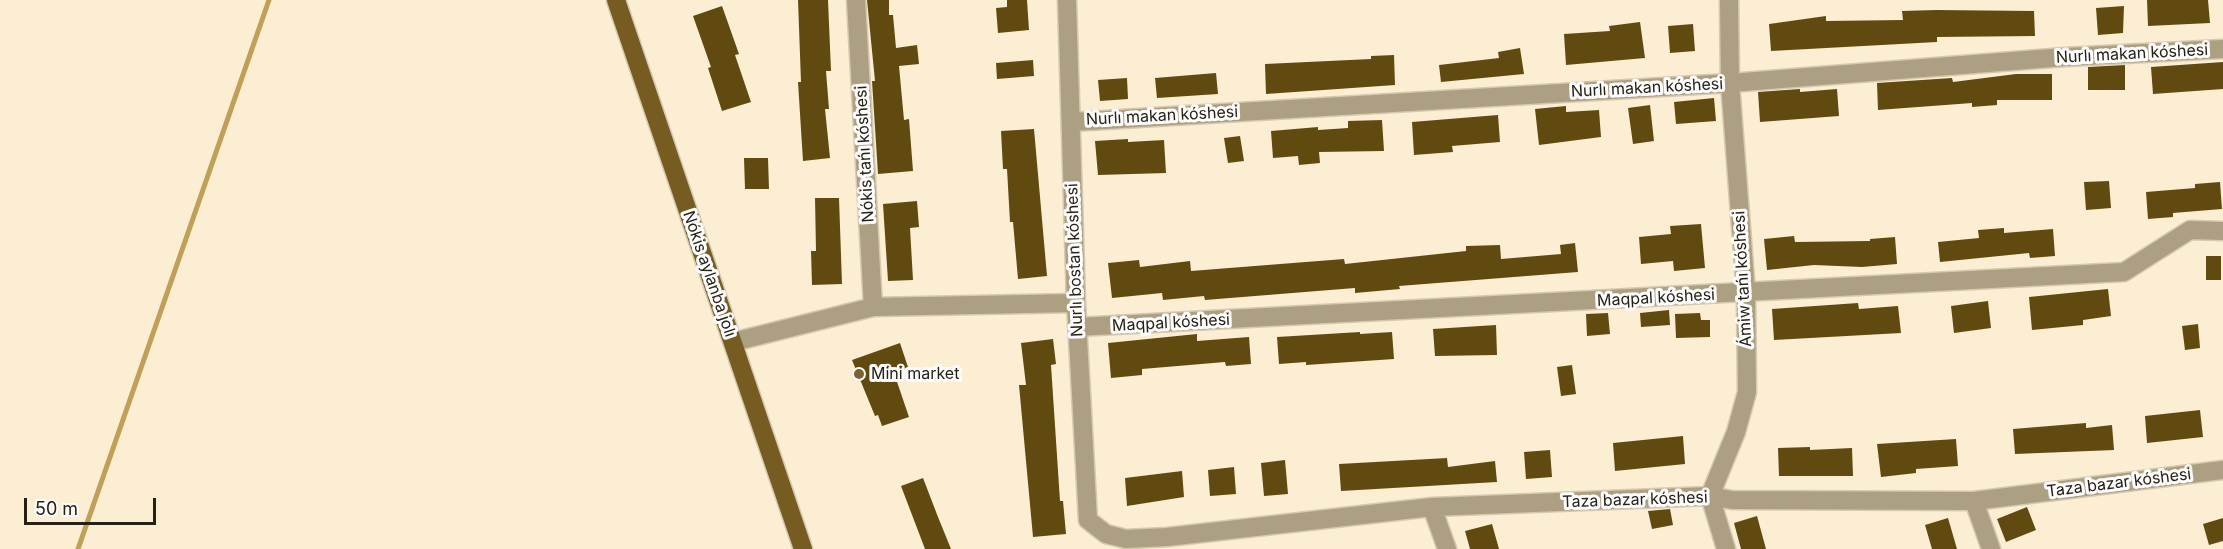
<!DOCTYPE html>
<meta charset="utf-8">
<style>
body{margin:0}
#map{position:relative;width:2223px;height:549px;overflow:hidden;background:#fceed3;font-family:Inter,sans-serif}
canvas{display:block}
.scale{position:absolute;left:24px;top:498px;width:132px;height:27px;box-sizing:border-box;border:3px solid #262117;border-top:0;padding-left:8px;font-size:18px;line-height:21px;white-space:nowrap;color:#262117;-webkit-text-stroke:4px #fdfdfd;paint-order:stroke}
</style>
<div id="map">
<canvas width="2223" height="549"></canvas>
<div class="scale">50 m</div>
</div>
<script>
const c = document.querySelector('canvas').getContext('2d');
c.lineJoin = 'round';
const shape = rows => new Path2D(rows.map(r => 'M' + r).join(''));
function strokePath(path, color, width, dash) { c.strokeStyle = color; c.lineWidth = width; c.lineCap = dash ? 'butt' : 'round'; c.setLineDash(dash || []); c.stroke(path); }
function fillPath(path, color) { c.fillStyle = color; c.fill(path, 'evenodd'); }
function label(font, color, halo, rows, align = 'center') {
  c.font = font + ' Inter,sans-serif'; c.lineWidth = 6; c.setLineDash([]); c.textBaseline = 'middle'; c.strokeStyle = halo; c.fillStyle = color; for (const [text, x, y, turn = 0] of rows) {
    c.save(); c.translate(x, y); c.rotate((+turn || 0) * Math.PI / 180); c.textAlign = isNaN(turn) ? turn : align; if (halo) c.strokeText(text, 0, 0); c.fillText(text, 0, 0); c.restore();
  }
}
const stream = shape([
 [78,549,269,0]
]);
const building = shape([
 [798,0,828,0,831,71,826,71,829,109,825,109,830,158,803,161,798,82,801,82],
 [867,0,889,0,889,15,893,15,896,48,917,45,919,64,899,66,904,120,909,119,913,171,878,174,872,81,875,81],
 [1007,0,1027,0,1029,30,998,33,996,8,1007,7],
 [2147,0,2208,0,2210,23,2148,26],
 [722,6,739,54,735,55,751,102,722,111,708,68,711,67,693,16],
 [2124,6,2123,33,2098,35,2096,8],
 [1936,10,2034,11,2035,36,1937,37,1937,42,1771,51,1769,24,1826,16,1826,21,1903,20,1902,11],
 [1640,22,1645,58,1566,65,1564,34,1610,31,1609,26],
 [1693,24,1695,51,1670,53,1668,26],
 [1520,48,1524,74,1441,82,1439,65,1499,58,1498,52],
 [1394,55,1395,85,1266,94,1265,64,1371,59,1371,56],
 [1033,60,1034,76,997,79,996,63],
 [2223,62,2223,89,2153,94,2151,67],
 [2125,65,2125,90,2088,90,2088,67],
 [1216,73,1218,94,1157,98,1155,78],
 [2016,74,2052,74,2052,100,1997,100,1997,105,1972,107,1972,103,1878,110,1877,83,1952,78,1953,82],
 [1127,78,1128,99,1100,101,1098,80],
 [1800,89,1800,92,1837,89,1839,116,1760,122,1758,92],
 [1714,98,1716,121,1676,124,1674,102],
 [1650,105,1654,141,1633,144,1628,108],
 [1566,106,1566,112,1599,110,1601,137,1539,145,1535,109],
 [1498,115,1500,142,1452,146,1453,152,1414,155,1412,122],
 [1382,120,1384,151,1319,152,1320,163,1299,165,1298,156,1273,158,1271,131,1318,127,1318,130,1348,128,1348,121],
 [1034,129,1047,276,1018,279,1013,222,1010,222,1007,169,1003,169,1001,131],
 [1240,136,1244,161,1228,163,1224,138],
 [1128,139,1128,142,1164,140,1166,173,1098,175,1095,141],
 [744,158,768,158,769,189,745,189],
 [2109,181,2111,208,2086,210,2084,182],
 [2220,182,2222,209,2173,213,2173,217,2148,219,2146,192,2195,188,2195,184],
 [815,198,839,198,842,284,812,285,811,251,816,251],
 [917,201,919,227,910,228,913,280,888,281,883,204],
 [1701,224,1705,268,1674,271,1673,261,1641,264,1639,237,1671,234,1670,226],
 [2004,228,2004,233,2053,229,2055,256,2030,258,2029,253,1940,262,1938,242,1979,238,1978,230],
 [1794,236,1795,242,1870,241,1870,239,1895,237,1897,264,1862,267,1814,265,1767,270,1764,239],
 [1575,243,1578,272,1399,286,1400,289,1355,293,1355,288,1205,300,1204,296,1163,300,1162,293,1112,298,1108,263,1139,260,1140,267,1190,261,1191,271,1344,259,1345,264,1466,251,1466,246,1500,245,1501,259,1561,254,1560,245],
 [2206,256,2221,256,2221,280,2206,280],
 [2108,289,2111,316,2083,320,2083,325,2032,330,2029,297],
 [1988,301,1991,328,1954,333,1951,306],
 [1858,303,1859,309,1898,306,1901,333,1774,340,1772,309],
 [1669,310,1670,325,1641,327,1640,313],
 [1608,313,1610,334,1587,336,1586,314],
 [1700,313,1701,320,1710,320,1710,337,1676,338,1675,314],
 [2198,324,2200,348,2185,350,2182,326],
 [1496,325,1497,355,1435,356,1433,329],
 [1360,332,1360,334,1392,332,1394,359,1306,365,1306,362,1279,364,1277,337],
 [1197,334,1197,341,1249,337,1251,364,1226,366,1225,362,1142,369,1142,375,1111,378,1108,343],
 [1053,339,1056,364,1051,365,1060,501,1063,501,1066,534,1033,537,1019,385,1026,385,1021,343],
 [900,343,908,367,894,373,909,417,882,426,878,415,875,416,852,360],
 [1572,365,1576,394,1561,396,1557,367],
 [2200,410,2203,437,2147,443,2145,416],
 [2086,423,2086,428,2112,425,2114,450,2015,454,2013,429],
 [1683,436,1685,464,1615,471,1613,443],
 [1956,439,1958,466,1916,469,1916,473,1881,477,1877,444],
 [1810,447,1810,450,1852,448,1853,476,1779,476,1778,448],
 [1550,450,1552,477,1526,479,1524,452],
 [1447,458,1448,467,1495,461,1497,482,1341,491,1339,464],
 [1285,460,1288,494,1264,496,1261,463],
 [1234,467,1236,494,1210,496,1208,470],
 [1182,471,1184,497,1127,506,1125,478],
 [923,478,938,517,951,549,925,549,901,486],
 [2027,507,2036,530,2006,542,1997,519],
 [1670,509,1673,525,1652,529,1648,511],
 [1757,516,1766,549,1741,549,1734,523],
 [1948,518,1957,549,1932,549,1925,525],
 [2223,518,2223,541,2209,545,2203,524],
 [1492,524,1499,549,1470,549,1465,531]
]);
const street = shape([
 [856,0,873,307],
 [1067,0,1076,303,1088,520,1106,534,1126,539,1167,537,1432,507,1710,496,1732,500,1974,501,2223,470],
 [1071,122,1730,83,2065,57,2223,49],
 [1077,327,2124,272,2190,230,2223,231],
 [733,342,873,307,1076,303],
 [1974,501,1991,549],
 [1432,507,1447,549],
 [1726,549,1710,496,1736,432,1747,392,1746,293,1730,83,1729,0]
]);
const primary = shape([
 [616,0,803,549]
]);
const markers = [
 [859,374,6,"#796332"]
];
const streetNames = [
 ["Nurlı makan kóshesi",2132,54,-3],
 ["Nurlı makan kóshesi",1647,88,-3],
 ["Nurlı makan kóshesi",1162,116,-3],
 ["Nókis tańı kóshesi",865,154,-93],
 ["Nurlı bostan kóshesi",1075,260,-92],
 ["Nókis aylanba jolı",709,274,71],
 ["Ámiw tańı kóshesi",1743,279,-93],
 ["Maqpal kóshesi",1656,298,-3],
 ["Maqpal kóshesi",1171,323,-3],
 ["Taza bazar kóshesi",2119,483,-7],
 ["Taza bazar kóshesi",1635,500,-2]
];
const poiNames = [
 ["Mini market",871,374]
];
strokePath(stream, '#c09f59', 5);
fillPath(building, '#614a10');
strokePath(street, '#d5c9b1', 21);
strokePath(primary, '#d5c9b1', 21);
strokePath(street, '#ad9f82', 18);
strokePath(primary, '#765c20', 18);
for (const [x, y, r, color] of markers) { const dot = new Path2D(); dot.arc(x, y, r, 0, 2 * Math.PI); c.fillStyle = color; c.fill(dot); strokePath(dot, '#fdfdfd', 2); }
label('16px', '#262117', '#fdfdfd', streetNames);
label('16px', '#262117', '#fdfdfd', poiNames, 'left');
</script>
